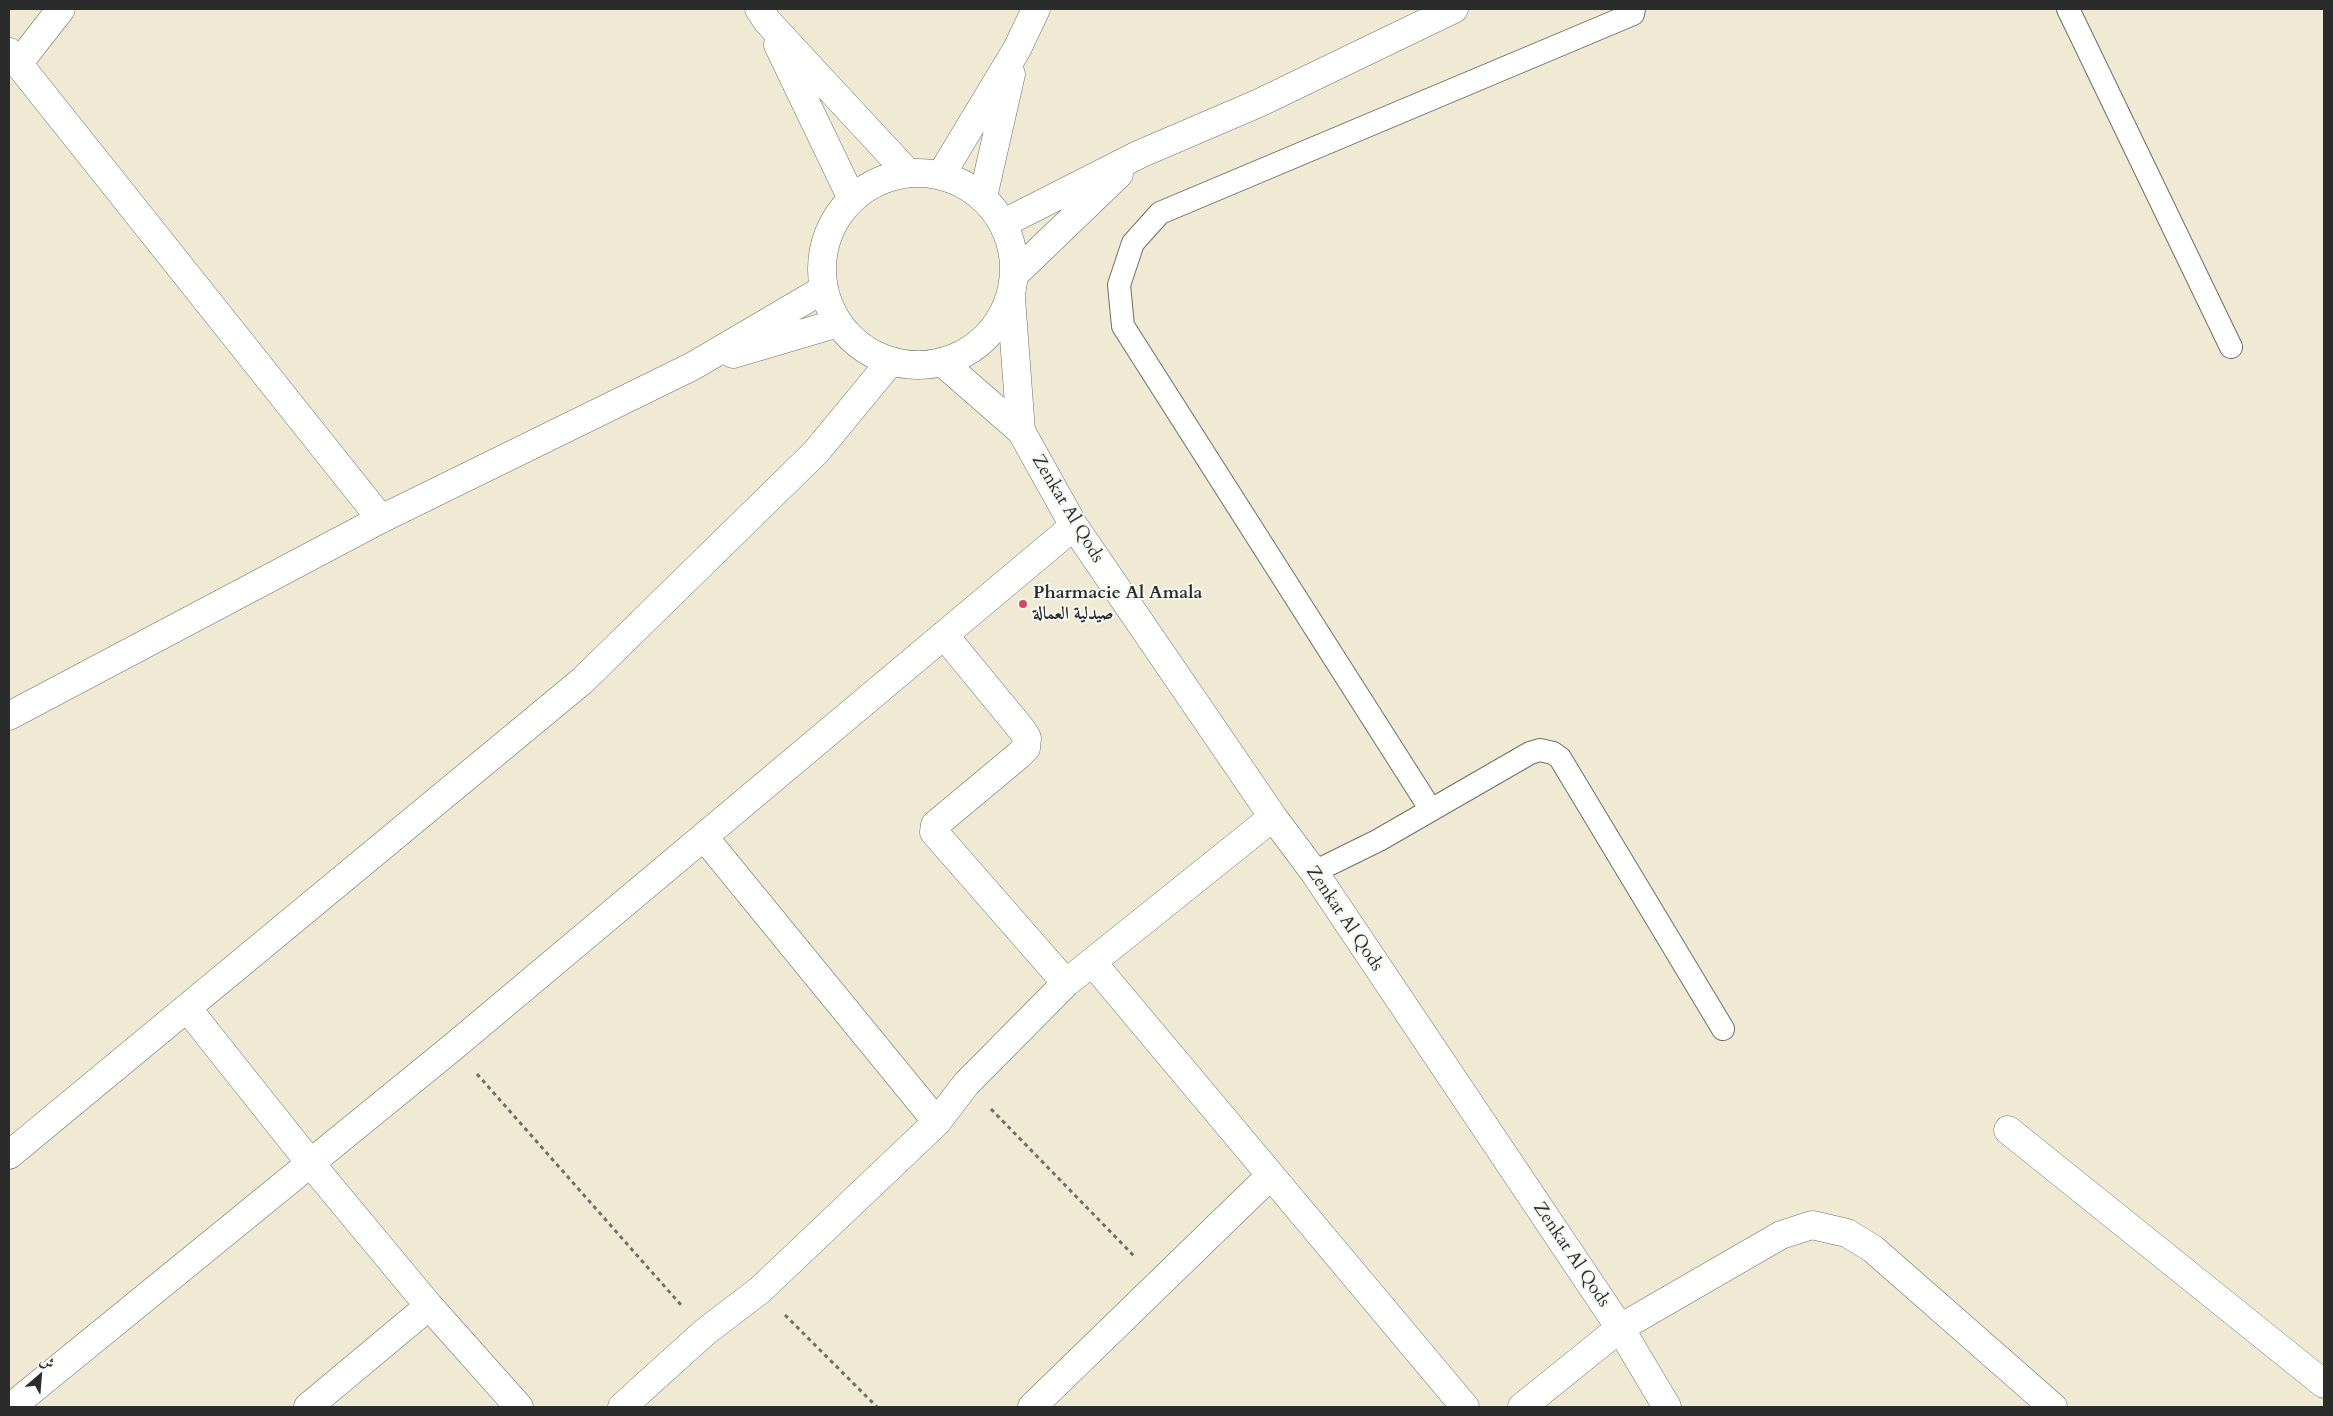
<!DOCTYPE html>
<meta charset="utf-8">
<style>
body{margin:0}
#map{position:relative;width:2333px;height:1416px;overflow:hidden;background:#f0ead5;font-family:Cardo,Amiri,serif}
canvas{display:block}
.frame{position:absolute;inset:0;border:10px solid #2b2b2b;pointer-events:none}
.north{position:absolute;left:15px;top:1351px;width:50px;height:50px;-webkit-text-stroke:4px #f6f6f2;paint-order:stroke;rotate:27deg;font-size:14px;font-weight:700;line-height:20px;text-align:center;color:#2b2b2b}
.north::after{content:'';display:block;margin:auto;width:18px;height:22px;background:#2b2b2b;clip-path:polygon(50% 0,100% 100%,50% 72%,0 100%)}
</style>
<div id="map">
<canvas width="2333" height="1416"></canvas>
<div class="frame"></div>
<div class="north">ش</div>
</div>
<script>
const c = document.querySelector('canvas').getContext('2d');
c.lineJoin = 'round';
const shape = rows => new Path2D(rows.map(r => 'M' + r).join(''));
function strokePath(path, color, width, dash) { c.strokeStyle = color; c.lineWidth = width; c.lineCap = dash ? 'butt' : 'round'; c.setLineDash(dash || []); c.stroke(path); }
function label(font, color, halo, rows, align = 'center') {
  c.font = font + ' Cardo,Amiri,serif'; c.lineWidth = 4; c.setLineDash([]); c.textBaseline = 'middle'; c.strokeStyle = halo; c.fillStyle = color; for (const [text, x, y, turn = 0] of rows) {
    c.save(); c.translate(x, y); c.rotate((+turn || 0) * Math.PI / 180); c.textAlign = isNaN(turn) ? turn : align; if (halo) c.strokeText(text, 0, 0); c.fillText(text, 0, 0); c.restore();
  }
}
const path = shape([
 [477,1074,681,1305],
 [991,1109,1135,1257],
 [785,1315,877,1407]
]);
const service = shape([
 [2068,9,2231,347],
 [1431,810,1123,326,1119,285,1133,243,1160,213,1633,14,1634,9],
 [1314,872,1379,840,1530,753,1540,750,1553,753,1560,758,1723,1029]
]);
const minor = shape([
 [759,9,767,21,908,173],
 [778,45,852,199],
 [9,52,381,519],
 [18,64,61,9],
 [941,175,1017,49,1036,9],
 [983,197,1011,74],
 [1011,298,1021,431],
 [942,362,1021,431,1074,526,1273,817,1314,872,1620,1328,1667,1407],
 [944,635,1022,730,1027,738,1026,748,1019,755,935,825,934,832,1066,983],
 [704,837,937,1122],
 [1092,962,1465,1407],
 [187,1008,311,1164,429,1306,519,1407],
 [2008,1130,2324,1384],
 [9,1155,582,681,816,452,891,361],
 [11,1407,453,1047,1074,526],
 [308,1407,429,1306],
 [622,1407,705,1332,760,1290,937,1122,966,1084,1066,983,1273,817],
 [1032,1407,1270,1176],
 [1522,1407,1620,1328,1781,1235,1812,1225,1847,1233,1873,1249,2053,1407]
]);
const tertiary = shape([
 '822 269a96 96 0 1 1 192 0a96 96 0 1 1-192 0Z',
 [1004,223,1140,154,1259,103,1454,9],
 [1015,274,1119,174],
 [733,354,838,323],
 [9,716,381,519,693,366,824,289]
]);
const markers = [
 [1023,604,5,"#d1495b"]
];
const streetNames = [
 ["Zenkat Al Qods",1067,509,59],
 ["Zenkat Al Qods",1344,919,56],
 ["Zenkat Al Qods",1571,1255,56]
];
const poiNames = [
 ["Pharmacie Al Amala",1033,594],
 ["صيدلية العمالة",1033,615]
];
strokePath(service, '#706e66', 24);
strokePath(minor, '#706e66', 29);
strokePath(tertiary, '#706e66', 29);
strokePath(path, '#706e66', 3, [4, 4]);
strokePath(service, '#fff', 22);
strokePath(minor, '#fff', 28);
strokePath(tertiary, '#fff', 28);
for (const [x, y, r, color] of markers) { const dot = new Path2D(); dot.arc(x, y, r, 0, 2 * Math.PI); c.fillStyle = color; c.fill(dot); strokePath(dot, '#f6f6f2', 2); }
label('18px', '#2b2b2b', '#f6f6f2', streetNames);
label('bold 18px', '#2b2b2b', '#f6f6f2', poiNames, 'left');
</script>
